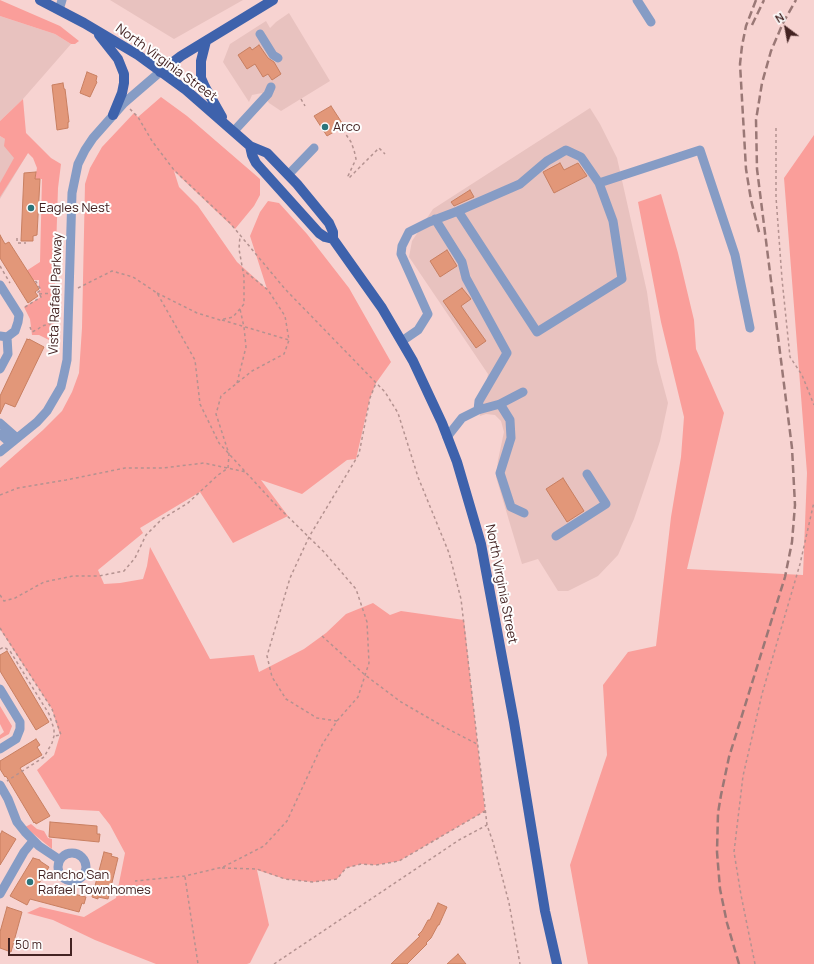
<!DOCTYPE html>
<style>
body{margin:0}
#map{position:relative;width:814px;height:964px;overflow:hidden;background:#f7d3d1;font-family:Manrope,sans-serif}
canvas{display:block}
.north{position:absolute;left:766px;top:8px;width:40px;height:40px;-webkit-text-stroke:3px #fefefe;paint-order:stroke;rotate:328deg;font-size:11px;font-weight:700;line-height:16px;text-align:center;color:#442322}
.north::after{content:'';display:block;margin:auto;width:14px;height:18px;background:#442322;clip-path:polygon(50% 0,100% 100%,50% 72%,0 100%)}
.scale{position:absolute;left:8px;top:938px;width:64px;height:18px;box-sizing:border-box;border:2px solid #442322;border-top:0;padding-left:5px;font-size:12px;line-height:14px;white-space:nowrap;color:#442322;-webkit-text-stroke:3px #fefefe;paint-order:stroke}
</style>
<div id="map">
<canvas width="814" height="964"></canvas>
<div class="north">N</div>
<div class="scale">50 m</div>
</div>
<script>
const c = document.querySelector('canvas').getContext('2d');
c.lineJoin = 'round';
function fillPath(path, color) { c.fillStyle = color; c.fill(path, 'evenodd'); }
const shape = rows => new Path2D(rows.map(r => 'M' + r).join(''));
function strokePath(path, color, width, dash) { c.strokeStyle = color; c.lineWidth = width; c.lineCap = dash ? 'butt' : 'round'; c.setLineDash(dash || []); c.stroke(path); }
function label(font, color, halo, rows, align = 'center') {
  c.font = font + ' Manrope,sans-serif'; c.lineWidth = 4; c.setLineDash([]); c.textBaseline = 'middle'; c.strokeStyle = halo; c.fillStyle = color; for (const [text, x, y, turn = 0] of rows) {
    c.save(); c.translate(x, y); c.rotate((+turn || 0) * Math.PI / 180); c.textAlign = isNaN(turn) ? turn : align; if (halo) c.strokeText(text, 0, 0); c.fillText(text, 0, 0); c.restore();
  }
}
const built = shape([
 [110,0,243,0,174,39],
 [289,13,330,81,281,111,269,103,262,93,252,95,249,102,223,62,230,44,266,21,270,28,276,22],
 [0,16,55,34,71,44,23,99,0,121],
 [590,108,600,124,617,158,647,292,657,362,668,403,660,441,648,478,634,519,618,555,598,576,568,591,558,591,538,559,522,564,496,477,498,460,504,432,501,421,495,415,486,414,480,416,478,410,474,405,486,385,488,374,409,257,412,241,433,209],
 [0,136,28,153,0,199]
]);
const green = shape([
 [0,0,60,26,79,41,75,44,71,44,55,34,0,16],
 [161,97,187,116,260,179,260,195,254,206,235,229,174,171,179,187,198,206,237,262,267,289,250,236,260,212,268,201,279,203,307,234,349,288,391,362,376,383,370,398,356,459,347,460,302,494,261,480,288,516,233,543,200,492,140,528,143,533,98,570,104,584,120,583,143,579,147,566,150,547,210,659,254,655,259,672,304,649,326,633,346,614,373,603,390,615,401,611,464,620,485,811,399,861,376,865,361,864,346,868,337,879,313,882,285,879,257,870,269,925,250,963,247,964,156,964,95,940,53,920,27,913,40,907,84,917,116,898,125,853,110,825,99,811,61,809,37,770,54,755,60,735,52,709,0,629,0,468,43,430,62,411,72,392,79,373,82,328,85,184,90,168,102,147,134,113,138,117],
 [23,99,26,133,51,158,61,164,58,188,53,342,39,335,32,335,30,319,24,307,41,297,38,292,41,290,39,286,39,280,33,280,23,273,40,262,42,179,35,179,37,168,33,158,28,153,0,197,0,183,14,158,4,146,5,139,0,136,0,121],
 [814,135,814,964,588,964,570,865,607,755,603,685,628,652,656,646,671,517,681,457,684,417,661,322,638,202,661,194,678,253,694,320,696,349,724,413,687,569,803,575,807,473,784,178],
 [0,706,12,726,9,734,0,739,0,735,4,732,0,724],
 [31,824,37,829,44,831,48,838,52,839,52,849,25,827]
]);
const building = shape([
 [259,45,268,58,274,62,281,74,272,80,268,74,263,77,255,64,247,69,238,55,250,47,252,50,259,45],
 [87,72,97,76,96,81,97,82,90,97,80,93,87,72],
 [63,83,64,89,65,89,69,122,68,122,68,128,57,130,52,85,63,83],
 [331,106,344,126,327,136,314,116,331,106],
 [560,163,564,170,578,163,587,176,554,193,543,172,560,163],
 [36,172,35,179,40,179,37,235,33,236,33,241,21,241,24,173,36,172],
 [470,190,474,197,454,206,451,202,470,190],
 [0,235,5,244,9,242,39,289,35,292,38,296,28,303,0,258,0,235],
 [447,250,457,266,440,277,430,261,447,250],
 [462,288,471,299,461,306,486,341,476,348,443,301,462,288],
 [27,339,28,340,29,339,44,347,15,407,5,403,0,414,0,396,27,339],
 [563,478,584,511,567,522,546,489,563,478],
 [7,651,49,722,36,730,0,671,0,655,7,651],
 [36,739,40,745,37,747,42,755,20,768,50,816,36,824,35,822,34,823,6,776,5,777,0,769,0,761,36,739],
 [50,822,97,826,97,834,100,834,99,842,49,837,50,822],
 [2,831,16,839,0,865,0,835,2,831],
 [104,852,112,854,111,856,118,858,108,899,98,897,98,899,92,897,104,852],
 [33,858,40,860,40,861,49,867,38,885,86,897,84,904,82,903,79,912,30,899,27,905,10,896,33,858],
 [438,903,447,907,439,925,438,925,431,938,426,943,427,944,407,964,391,964,420,936,418,935,422,931,428,920,430,920,438,903],
 [7,907,22,912,11,952,0,948,0,932,7,907],
 [458,954,466,964,447,964,458,954]
]);
const path = shape([
 [301,99,305,106],
 [130,109,138,117,152,141,174,170,230,223,285,289,385,392,398,413,418,477,449,553,461,599,487,825,493,842,509,903,520,964],
 [776,128,776,197,782,279,790,357,802,375,814,405],
 [343,130,351,142,354,150,356,159,348,176,349,178,379,148,385,154],
 [17,238,17,243,26,243],
 [0,266,10,283],
 [78,288,112,271,133,277,157,293,195,360,200,404,219,443,274,503,324,552,356,589,367,622,369,663,358,697,337,721,322,745,287,821,264,846,223,867,185,876,135,881],
 [157,293,197,313,220,320,233,317,244,304,244,277,239,249,240,236],
 [39,294,54,293],
 [25,307,41,297,38,292,41,290,35,280],
 [222,320,289,340],
 [30,327,32,332,38,329,42,326,54,323],
 [237,383,246,347,244,327,240,309],
 [228,468,229,454,216,414,221,396,252,371,284,354,289,340,285,316,268,290,242,269],
 [0,495,18,488,66,480,125,468,163,468,204,463,246,472],
 [0,595,4,601,15,598,44,582,73,576,99,576,124,571,135,558,146,535,162,519,188,503,218,475,228,468],
 [0,628,52,709,61,735,54,736],
 [322,636,365,675,401,702,446,728,477,744],
 [0,649,4,647,10,651,49,714,54,729,54,736,52,743,44,757,7,781],
 [337,721,317,718,286,699,272,677,267,656,290,578,309,537,359,454,370,398,376,383],
 [222,868,257,869,285,879,313,882,337,879,346,868,361,864,376,865,399,861,485,811],
 [185,877,198,964],
 [274,964,459,840,487,825],
 [755,964,741,895,734,852,743,776,762,694,800,564,814,502]
]);
const minor = shape([
 [637,0,651,22],
 [59,10,62,0],
 [260,34,273,55,278,58],
 [234,131,268,94,271,87],
 [288,175,314,148],
 [599,183,700,150,735,255,750,328],
 [435,219,462,262,466,278,507,353,479,401,478,410],
 [0,285,19,315,18,322,15,331,7,337,0,336],
 [402,341,418,330,428,314,401,254,402,246,409,232,429,222,458,211,520,184,547,161,566,150,581,157,599,183,613,221,622,279,537,332,458,211],
 [0,369,8,354,7,337],
 [500,404,523,392],
 [0,423,17,438],
 [0,434,10,443],
 [447,437,462,418,478,410,500,404,510,420,511,438,500,473,511,507,524,513],
 [0,452,37,422,47,411,61,387,64,374,67,360,72,193,78,164,85,150,93,138,124,103,160,72],
 [556,536,606,504,587,474],
 [0,689,20,722,20,729,16,739,0,749],
 [0,785,8,799,17,822,25,832,39,846,60,860],
 '58 867a14 14 0 1 1 28 0a14 14 0 1 1-28 0Z',
 [0,894,24,852,33,841]
]);
const major = shape([
 [40,0,84,23,138,55,186,90,250,146,267,153,297,184,329,223,333,232,333,239,382,308,413,361,442,423,457,462,481,544,514,722,545,911,557,964],
 [99,35,118,59,124,74,124,83,122,93,113,115],
 [206,41,201,61,201,78,205,87,222,117],
 [160,72,181,56,273,0],
 [250,146,252,155,256,163,319,233,325,237,333,239]
]);
const rail = shape([
 [756,0,746,26,742,46,740,64,746,169,751,200,760,236],
 [752,25,764,0],
 [739,964,727,923,720,889,717,852,718,813,721,795,729,757,785,577,792,542,795,505,792,448,757,169,756,120,762,83,771,51,783,23,796,0]
]);
const markers = [
 [325,127,4,"#2b757b"],
 [31,208,4,"#2b757b"],
 [30,882,4,"#2b757b"]
];
const streetNames = [
 ["North Virginia Street",166,63,36],
 ["Vista Rafael Parkway",56,294,-88],
 ["North Virginia Street",501,584,79]
];
const poiNames = [
 ["Arco",333,127],
 ["Eagles Nest",39,208],
 ["Rancho San",38,875],
 ["Rafael Townhomes",38,890]
];
fillPath(built, '#e8c2bf');
fillPath(green, '#fa9e9a');
fillPath(building, '#e29779');
strokePath(building, '#c87f61', 1);
strokePath(path, '#b49290', 1.5, [3, 3]);
strokePath(minor, '#869cc5', 9);
strokePath(major, '#3e62ac', 10);
strokePath(rail, '#9a7876', 2.5, [8, 4]);
for (const [x, y, r, color] of markers) { const dot = new Path2D(); dot.arc(x, y, r, 0, 2 * Math.PI); c.fillStyle = color; c.fill(dot); strokePath(dot, '#fefefe', 1.5); }
label('13px', '#442322', '#fefefe', streetNames);
label('13px', '#442322', '#fefefe', poiNames, 'left');
</script>
